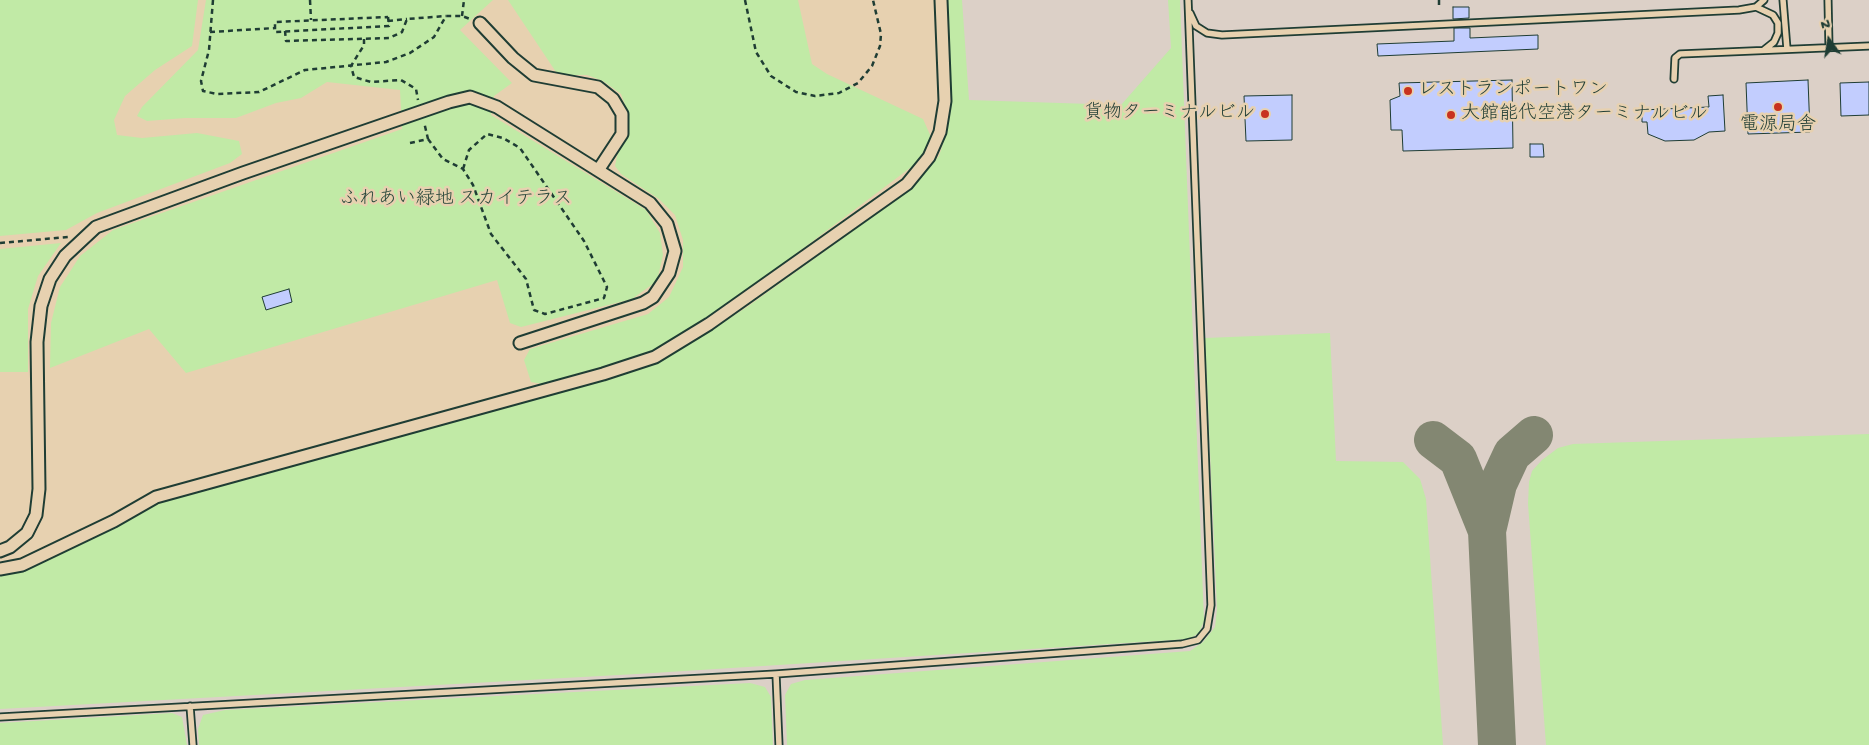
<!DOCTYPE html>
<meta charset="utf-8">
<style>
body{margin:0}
#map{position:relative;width:1869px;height:745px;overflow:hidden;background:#e7d1b0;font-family:"Gochi Hand",sans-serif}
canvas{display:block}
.north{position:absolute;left:1804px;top:15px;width:50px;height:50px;-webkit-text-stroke:4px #e7d1b0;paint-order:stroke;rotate:347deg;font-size:14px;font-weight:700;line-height:20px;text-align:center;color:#1f3d34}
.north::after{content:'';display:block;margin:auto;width:18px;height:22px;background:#1f3d34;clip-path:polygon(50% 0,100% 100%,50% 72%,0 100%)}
</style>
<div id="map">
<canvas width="1869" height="745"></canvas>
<div class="north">N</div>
</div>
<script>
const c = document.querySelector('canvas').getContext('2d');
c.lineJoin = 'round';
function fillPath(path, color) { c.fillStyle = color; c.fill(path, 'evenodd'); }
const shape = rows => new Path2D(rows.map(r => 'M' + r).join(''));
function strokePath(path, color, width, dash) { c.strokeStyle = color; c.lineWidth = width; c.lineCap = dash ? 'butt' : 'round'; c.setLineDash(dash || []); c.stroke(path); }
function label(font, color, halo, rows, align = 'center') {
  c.font = font + ' "Gochi Hand","Klee One",sans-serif'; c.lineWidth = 5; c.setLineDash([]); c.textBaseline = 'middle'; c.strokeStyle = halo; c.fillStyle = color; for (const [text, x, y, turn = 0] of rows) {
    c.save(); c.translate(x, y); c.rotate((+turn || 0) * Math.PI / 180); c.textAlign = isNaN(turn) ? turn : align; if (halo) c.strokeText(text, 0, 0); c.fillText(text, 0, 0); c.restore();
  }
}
const built = shape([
 [935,0,1869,0,1869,745,0,745,0,580,1136,264,940,108]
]);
const green = shape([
 [0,0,198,0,192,46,155,70,125,96,114,120,117,135,142,138,197,133,239,141,242,154,230,163,97,213,66,230,0,236],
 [206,0,493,0,460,30,512,83,494,96,491,115,646,210,660,233,663,255,657,281,632,299,521,327,510,323,497,280,186,373,149,329,50,368,51,323,60,287,80,256,113,230,402,129,400,90,327,82,301,98,276,103,236,118,185,118,147,121,137,116,142,107,198,50],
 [508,0,798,0,812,64,827,74,923,119,931,137,918,162,741,295,653,352,542,384,531,382,524,360,530,349,648,314,669,297,683,267,683,240,675,215,659,199,621,174,615,166,617,156,627,132,628,113,621,94,603,81,587,75,558,75],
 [947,0,962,0,969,100,1121,105,1171,48,1168,0,1180,0,1204,621,1199,633,1189,639,637,674,0,709,0,575,28,568,100,534,153,504,252,473,566,390,647,365,696,340,747,307,903,195,939,156,947,131,950,100],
 [61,243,38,276,28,309,28,372,0,372,0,249],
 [1330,333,1336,461,1403,462,1420,479,1426,499,1443,745,787,745,785,695,791,684,805,680,1190,651,1203,642,1215,627,1217,609,1205,338],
 [1869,434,1869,745,1546,745,1528,504,1529,482,1532,471,1542,460,1558,448,1573,444],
 [750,683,765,687,771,697,773,745,199,745,198,729,203,715,225,710],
 [172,713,182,717,187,745,0,745,0,723]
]);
const taxiway = shape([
 [1433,440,1458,459,1487,531],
 [1497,745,1487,531,1498,484,1512,454,1534,435]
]);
const building = shape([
 [1453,7,1469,7,1469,18,1453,19,1453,7],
 [1454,28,1470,28,1470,38,1538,35,1538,49,1378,56,1377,44,1454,41,1454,28],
 [1512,80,1513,148,1403,151,1402,130,1391,130,1390,100,1400,96,1399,83,1512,80],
 [1808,80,1810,132,1748,134,1746,83,1808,80],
 [1869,82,1869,115,1841,116,1840,83,1869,82],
 [1292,95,1292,140,1246,141,1244,96,1292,95],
 [1723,95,1725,131,1709,132,1694,140,1665,141,1648,134,1647,122,1642,122,1642,110,1709,107,1708,96,1723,95],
 [1530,144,1543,144,1544,157,1530,157,1530,144],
 [289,289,292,302,266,310,262,297,289,289]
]);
const path = shape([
 [213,0,209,50,201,81,203,91,217,94,259,92,305,70,386,62,410,53,434,37,446,16,462,16,470,19],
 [310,0,311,20],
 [745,0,756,52,771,76,796,92,815,96,839,93,858,83,872,66,880,46,881,34,873,0],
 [1439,0,1439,6],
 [462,16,464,0],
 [388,17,389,26,275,32,275,22,388,17],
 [388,21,407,19],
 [285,31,286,41,389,38,402,32,407,19,446,16],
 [210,32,275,28],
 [364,39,364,45,351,66,354,77,371,82,401,80,416,89,418,100],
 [428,139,443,159,463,169,473,185,491,234,526,279,534,310,545,314,604,298,607,287,584,241,520,148,503,138,487,134,469,150,463,169],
 [410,143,428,139,424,122],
 [0,243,68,237]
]);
const service = shape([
 [1783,0,1787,49],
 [1828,0,1829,47],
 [1756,7,1773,15,1778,23,1778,33,1774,42,1764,50],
 [1190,13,1196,26,1207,33,1222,35,1739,10,1756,7,1764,0],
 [1674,79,1675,58,1680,54,1869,46],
 [776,674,779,745],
 [190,706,193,745],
 [0,717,776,674,1182,644,1198,640,1207,629,1211,605,1188,0]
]);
const minor = shape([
 [480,23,513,58,534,75,598,87,613,99,622,114,622,134,599,169],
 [0,551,10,547,27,533,36,515,39,489,37,342,41,306,50,279,65,256,96,227,243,173,449,102,470,97,497,107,650,203,667,224,675,251,669,273,653,297,643,303,520,343],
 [0,569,22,565,114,521,156,497,603,374,655,357,709,324,907,184,929,157,940,132,945,101,941,0]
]);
const markers = [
 [1408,91,5,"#c8321e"],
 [1778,107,5,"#c8321e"],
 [1265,114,5,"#c8321e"],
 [1451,115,5,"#c8321e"]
];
const poiNames = [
 ["レストランポートワン",1418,91],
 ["貨物ターミナルビル",1255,114,"right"],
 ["大館能代空港ターミナルビル",1461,115],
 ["電源局舎",1778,126,"center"]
];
const parkNames = [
 ["ふれあい緑地 スカイテラス",456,200]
];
fillPath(built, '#dcd0c7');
fillPath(green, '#c1eaa6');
strokePath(taxiway, '#838772', 38);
fillPath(building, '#c2cdfe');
strokePath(building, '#1f3d34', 1);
strokePath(service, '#1f3d34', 9);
strokePath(minor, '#1f3d34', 15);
strokePath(path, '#1f3d34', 2.5, [5, 4]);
strokePath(service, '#e7d1b0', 5.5);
strokePath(minor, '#e7d1b0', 11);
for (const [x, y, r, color] of markers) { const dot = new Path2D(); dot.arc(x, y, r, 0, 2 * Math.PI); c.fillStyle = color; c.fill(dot); strokePath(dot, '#e7d1b0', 2); }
label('19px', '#1f3d34', '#e7d1b0', poiNames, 'left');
label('19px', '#27463a', '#e7d1b0', parkNames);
</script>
